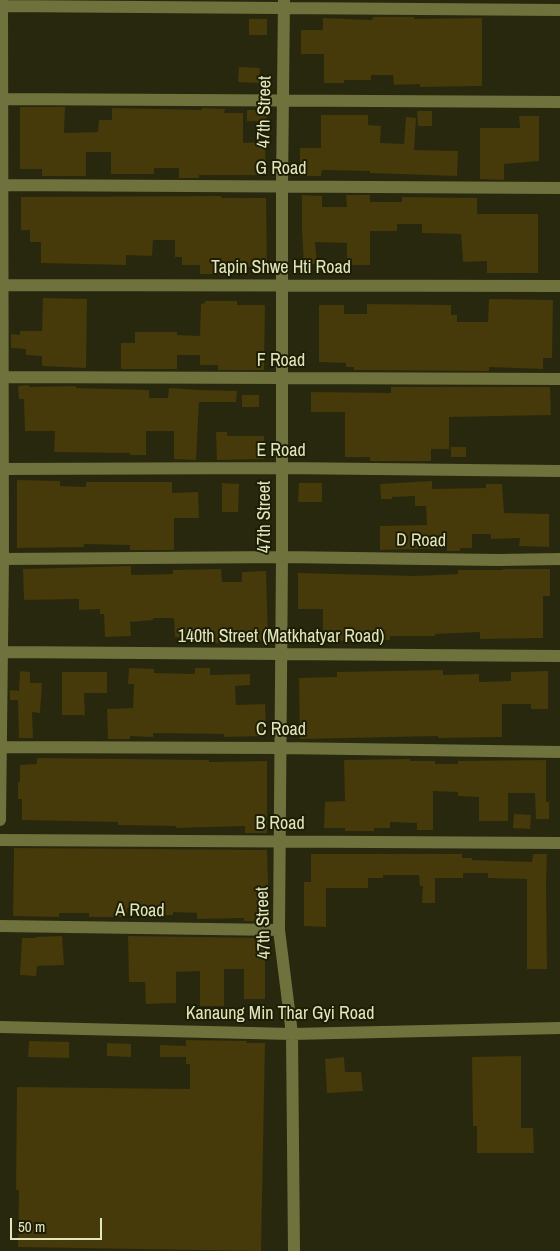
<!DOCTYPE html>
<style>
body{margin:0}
#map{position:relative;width:560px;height:1251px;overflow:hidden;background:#27280e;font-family:"Archivo Narrow",sans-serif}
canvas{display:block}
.scale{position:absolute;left:10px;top:1218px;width:92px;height:22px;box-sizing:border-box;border:2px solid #e2e6bd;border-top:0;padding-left:6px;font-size:15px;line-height:18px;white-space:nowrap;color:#e2e6bd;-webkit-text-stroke:4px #1d1e05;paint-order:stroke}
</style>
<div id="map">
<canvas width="560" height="1251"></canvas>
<div class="scale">50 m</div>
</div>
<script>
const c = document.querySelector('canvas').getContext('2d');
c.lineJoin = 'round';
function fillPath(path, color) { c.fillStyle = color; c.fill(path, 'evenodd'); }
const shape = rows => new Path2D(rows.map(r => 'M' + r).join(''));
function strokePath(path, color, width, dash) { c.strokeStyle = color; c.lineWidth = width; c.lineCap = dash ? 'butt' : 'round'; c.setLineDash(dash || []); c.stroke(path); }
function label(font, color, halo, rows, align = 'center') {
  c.font = font + ' "Archivo Narrow",sans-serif'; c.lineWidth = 4; c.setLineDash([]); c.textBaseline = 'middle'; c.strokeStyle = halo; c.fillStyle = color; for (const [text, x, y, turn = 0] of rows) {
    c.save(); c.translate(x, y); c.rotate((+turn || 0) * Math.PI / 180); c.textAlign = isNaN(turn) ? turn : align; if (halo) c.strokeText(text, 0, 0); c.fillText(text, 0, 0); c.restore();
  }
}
const building = shape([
 [373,17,414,17,414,19,482,18,482,86,420,87,420,84,394,85,393,75,371,75,371,80,344,80,344,83,324,83,324,54,301,54,301,30,323,30,323,18,372,20],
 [249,19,267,19,267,35,249,35],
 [239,67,260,68,259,83,238,82],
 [20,107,65,107,64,133,98,132,99,120,112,120,112,108,202,110,202,108,225,109,224,113,243,113,243,143,265,142,266,175,199,175,199,178,179,178,179,168,154,168,154,174,111,174,111,152,86,152,86,176,42,176,42,169,20,169],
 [247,110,267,110,267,121,247,121],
 [417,111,432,111,432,126,418,126],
 [321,115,368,115,368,125,381,126,380,143,404,144,406,117,416,118,414,150,458,151,457,176,370,173,370,171,322,170,321,176,300,176,300,148,321,148],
 [519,116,539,116,539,161,504,164,504,180,480,179,480,128,520,128],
 [302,195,322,196,322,207,347,207,346,195,370,195,370,202,402,202,402,197,477,198,477,214,538,214,538,273,487,273,487,261,463,262,461,234,422,233,422,224,397,224,397,231,370,231,370,265,347,265,347,243,315,242,317,264,304,264,302,232],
 [221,196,221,198,266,198,267,266,220,268,220,274,200,274,200,265,182,265,182,257,175,257,175,240,153,240,152,256,126,255,126,265,41,263,41,242,30,242,30,230,21,230,21,197],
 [43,298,87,299,86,368,42,366,42,356,26,355,26,349,11,348,11,334,20,335,20,331,42,331],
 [489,299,553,300,552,358,543,358,543,369,489,367,489,371,354,370,354,367,346,367,346,363,319,362,319,305,344,305,344,314,367,314,367,304,451,305,451,315,457,315,457,322,488,322],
 [205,301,237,301,237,305,265,305,264,370,218,370,218,365,200,365,200,355,177,355,177,369,121,369,121,343,135,343,135,332,177,332,177,335,200,336,201,304,205,303],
 [29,385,29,387,76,386,76,388,149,390,149,398,168,398,169,388,199,390,237,391,236,402,199,402,196,460,174,459,174,431,146,431,146,455,130,455,130,453,54,452,55,431,25,431,24,399,19,399,18,386],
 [391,387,550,387,551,415,449,417,449,449,431,449,431,461,370,461,370,457,345,457,345,412,311,412,311,392,391,393],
 [242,395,259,395,259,407,242,407],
 [216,432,227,432,227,436,264,436,264,459,217,460],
 [451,447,466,447,466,457,451,457],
 [17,480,60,481,60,486,86,487,86,482,172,482,172,493,198,492,199,518,174,518,174,550,130,550,130,545,84,544,84,547,17,548],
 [432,481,432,489,486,488,486,484,502,484,504,513,549,514,549,547,519,546,520,538,491,539,491,534,472,534,472,548,460,548,460,551,447,551,447,548,380,550,380,526,427,525,426,506,415,506,415,496,392,497,392,499,381,499,380,484],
 [222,483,239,484,238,512,222,512],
 [299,483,322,483,322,502,298,502],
 [131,566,131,575,173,574,173,570,221,569,222,582,242,582,242,572,266,571,268,641,242,642,241,634,221,635,222,643,199,643,198,637,175,637,174,618,153,618,153,620,130,622,131,636,105,637,104,614,100,614,100,609,79,610,79,599,24,600,23,569],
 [503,569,550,569,550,596,543,596,543,638,480,639,480,632,435,634,435,636,390,636,390,640,323,641,323,609,298,609,298,573,415,576,458,574,458,570,503,570],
 [129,668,154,669,154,673,195,674,195,668,210,668,210,675,250,674,250,685,235,686,236,705,265,704,266,736,224,737,224,734,153,733,153,737,130,736,130,739,108,739,107,709,133,708,134,684,128,684],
 [443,670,443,675,479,674,479,682,511,681,511,672,548,671,548,709,531,709,531,704,502,704,502,737,438,738,438,736,300,739,299,678,337,677,337,672],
 [20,671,30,672,30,683,42,683,40,713,32,712,33,738,19,738,18,700,10,700,10,690,19,691],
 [62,672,107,672,107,693,84,693,85,715,62,715],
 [37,758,209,760,209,762,267,761,267,833,245,833,245,826,176,828,176,826,118,825,118,822,22,820,22,799,18,799,18,782,20,782,20,765,37,764],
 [410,759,410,761,435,761,435,764,458,764,458,761,546,760,546,802,549,802,549,819,536,819,535,793,508,793,508,821,479,821,479,797,458,796,458,792,433,791,433,830,417,830,417,823,390,822,390,828,374,828,374,831,345,831,345,828,324,828,325,802,345,801,344,760],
 [514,814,531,815,530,829,513,828],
 [14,848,267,850,269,917,265,917,265,922,244,921,244,918,197,919,197,913,173,912,173,915,158,915,158,908,127,908,127,917,89,917,89,913,59,913,59,917,13,916],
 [311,854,462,854,462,858,472,858,472,860,532,862,533,854,547,854,546,885,547,969,527,969,527,879,488,878,488,873,463,873,463,878,435,878,435,903,422,903,423,886,420,886,419,875,383,875,383,878,368,878,368,888,326,888,326,927,304,926,304,882,311,882],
 [62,936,64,965,37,966,36,976,20,975,22,938,36,938,36,937],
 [128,936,265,938,265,999,244,999,244,969,224,969,224,1006,200,1006,200,971,176,972,176,1003,146,1004,145,982,129,982],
 [186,1040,247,1041,246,1043,265,1043,261,1251,18,1247,19,1190,16,1190,17,1087,190,1089,190,1064,186,1064,186,1057,160,1057,160,1045,186,1046],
 [29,1041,69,1042,69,1058,28,1057],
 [107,1043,131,1044,131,1057,107,1056],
 [521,1056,521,1128,533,1128,534,1153,477,1153,477,1126,473,1126,472,1057],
 [344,1057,345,1072,361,1072,363,1091,327,1093,325,1059]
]);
const minor = shape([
 [284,0,282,186,282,557,279,930,292,1034,294,1251],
 [2,6,560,10],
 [2,99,560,102],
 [2,185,560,188],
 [2,285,560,286],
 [3,377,560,379],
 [3,469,282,468,560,471],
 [3,559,282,557,497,560,560,559],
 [3,652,560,656],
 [1,747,281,748,560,752],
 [0,820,3,559,2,0],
 [0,840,560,843],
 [0,926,279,930],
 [0,1027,292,1034,560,1028]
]);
const streetNames = [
 ["47th Street",265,112,-89],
 ["G Road",281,169],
 ["Tapin Shwe Hti Road",281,268],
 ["F Road",281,361],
 ["E Road",281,451],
 ["47th Street",265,517,-90],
 ["D Road",421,541,1],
 ["140th Street (Matkhatyar Road)",281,637],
 ["C Road",281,730],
 ["B Road",280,824],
 ["A Road",140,911,1],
 ["47th Street",264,923,-92],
 ["Kanaung Min Thar Gyi Road",280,1014]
];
fillPath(building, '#46390a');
strokePath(minor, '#6f723d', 12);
label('18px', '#e2e6bd', '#1d1e05', streetNames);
</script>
